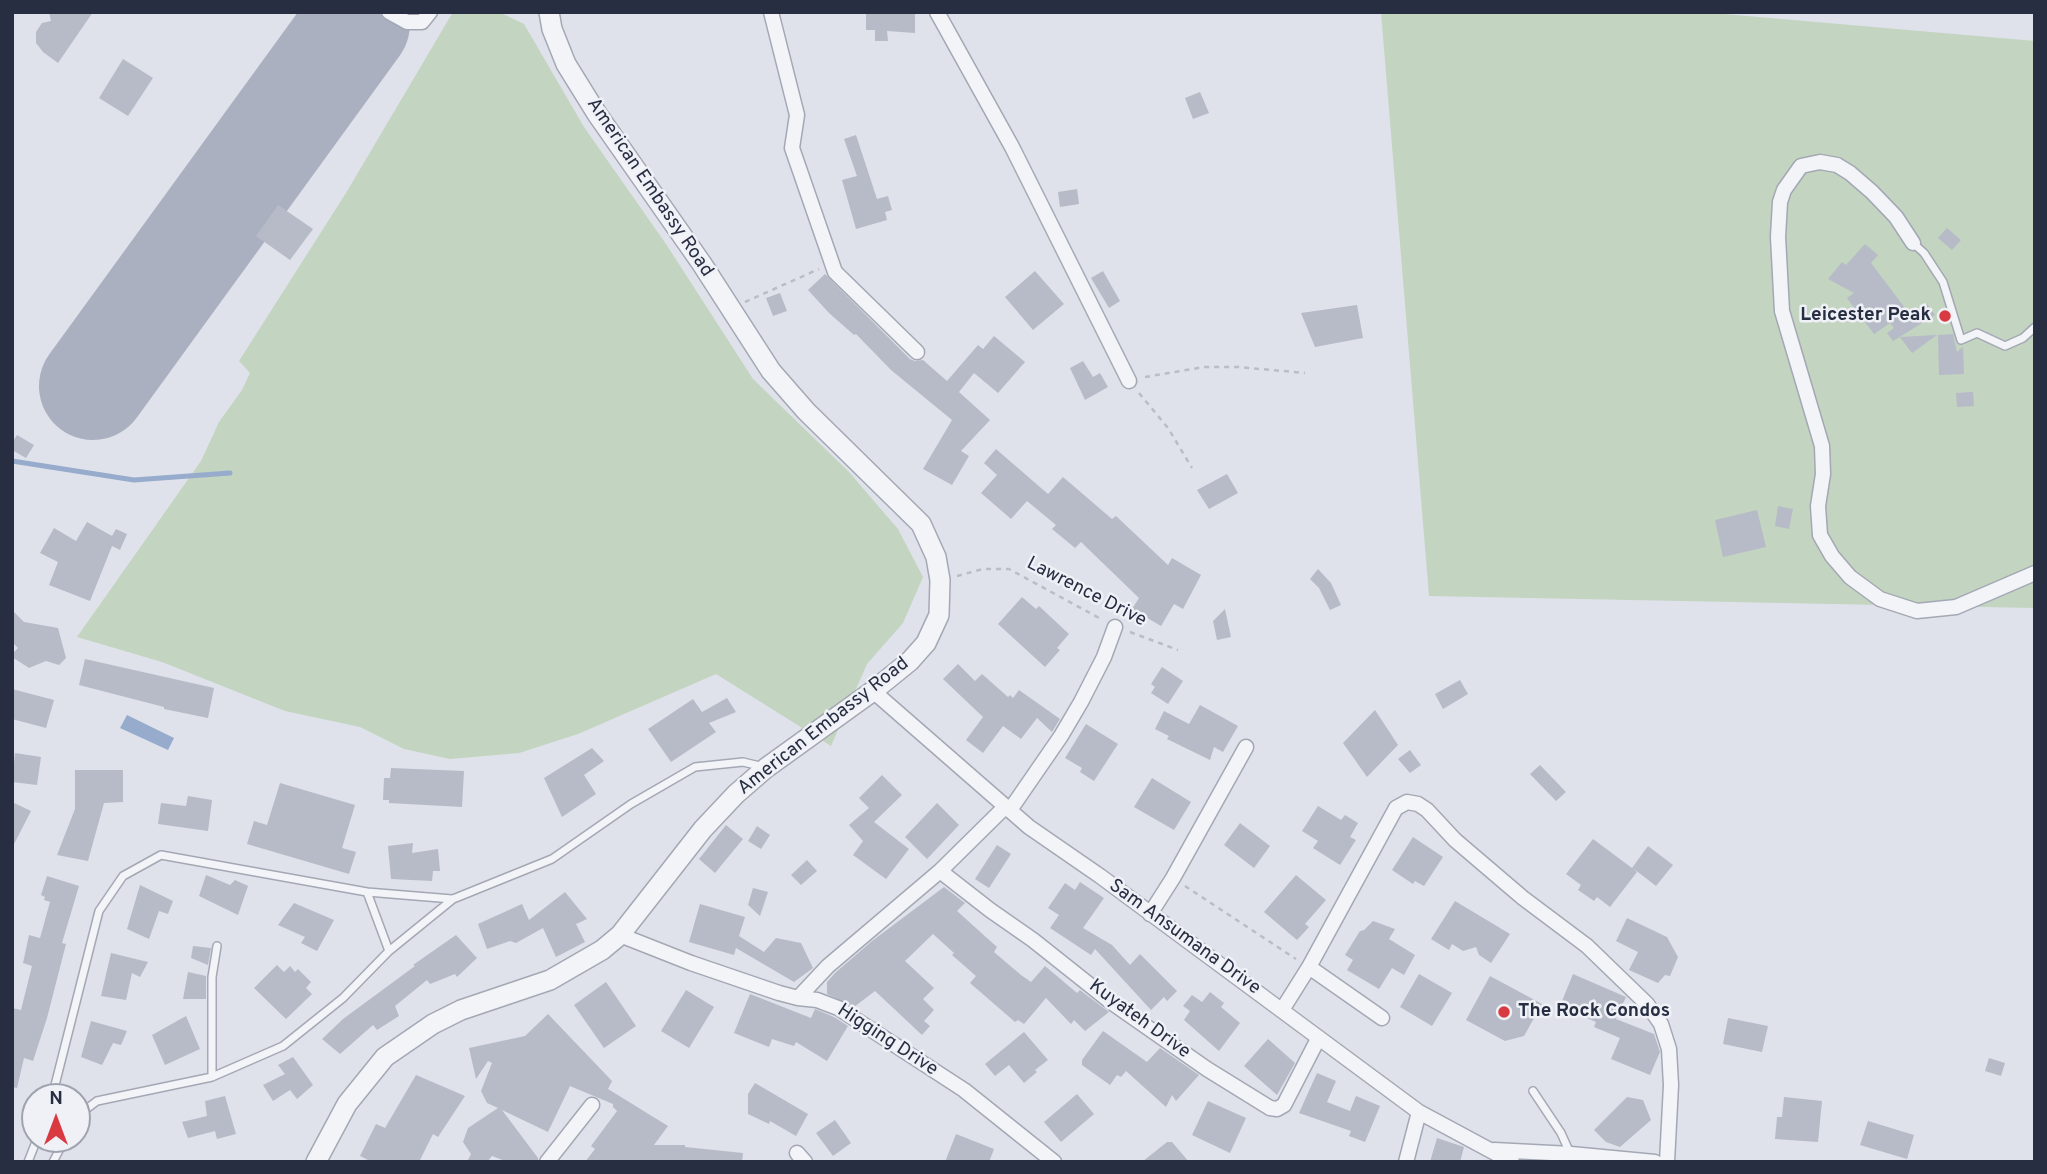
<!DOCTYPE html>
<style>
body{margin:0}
#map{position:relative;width:2047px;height:1174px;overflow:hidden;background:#dfe2ea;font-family:Overpass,sans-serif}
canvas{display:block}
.frame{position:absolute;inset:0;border:14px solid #272e42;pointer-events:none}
.north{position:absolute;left:21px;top:1083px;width:70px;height:70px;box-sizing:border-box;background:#eff1f7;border:2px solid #9fa3af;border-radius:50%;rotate:0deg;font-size:19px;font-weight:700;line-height:28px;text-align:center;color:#272e42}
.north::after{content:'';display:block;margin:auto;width:24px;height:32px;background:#d93a41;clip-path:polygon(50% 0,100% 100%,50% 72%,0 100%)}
</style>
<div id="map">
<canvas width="2047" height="1174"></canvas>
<div class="frame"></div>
<div class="north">N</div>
</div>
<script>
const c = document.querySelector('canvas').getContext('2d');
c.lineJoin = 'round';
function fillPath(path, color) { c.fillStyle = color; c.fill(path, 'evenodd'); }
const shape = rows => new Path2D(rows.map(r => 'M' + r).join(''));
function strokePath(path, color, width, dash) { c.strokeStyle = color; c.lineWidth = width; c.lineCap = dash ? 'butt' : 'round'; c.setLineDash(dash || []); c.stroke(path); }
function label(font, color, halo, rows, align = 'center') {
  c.font = font + ' Overpass,sans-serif'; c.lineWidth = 5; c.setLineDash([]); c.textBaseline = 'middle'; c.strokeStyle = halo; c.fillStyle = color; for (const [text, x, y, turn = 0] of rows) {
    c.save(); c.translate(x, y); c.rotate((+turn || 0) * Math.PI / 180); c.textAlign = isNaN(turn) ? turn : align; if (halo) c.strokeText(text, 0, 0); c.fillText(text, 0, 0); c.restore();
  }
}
const green = shape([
 [453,12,499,12,524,24,584,127,666,244,753,379,849,472,898,529,923,577,903,623,867,664,831,746,716,674,578,734,519,753,450,759,404,749,360,727,285,711,162,662,77,637,201,461,219,422,242,390,250,373,239,361,346,193],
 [1381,12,1701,12,2035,41,2035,608,1429,596]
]);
const water = shape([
 [127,715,174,738,168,750,120,728]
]);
const stream = shape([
 [12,461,134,480,230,473]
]);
const runway = shape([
 [93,386,356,24]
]);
const building = shape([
 [49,12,93,12,58,63,43,52,36,43,36,32,42,23,51,21],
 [866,12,915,12,915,33,887,31,888,41,875,41,875,30,866,30],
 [123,59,153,78,128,116,99,98],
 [1200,92,1209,113,1193,119,1185,98],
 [856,135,877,199,888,196,892,210,885,212,887,220,856,229,842,180,857,176,844,139],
 [1077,189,1079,204,1060,207,1058,192],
 [278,205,313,229,290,260,256,236],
 [1947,228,1961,240,1952,250,1938,238],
 [1865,244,1878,255,1871,263,1911,316,1927,304,1935,315,1893,341,1887,333,1894,328,1890,323,1874,334,1847,298,1854,293,1828,279,1842,262,1846,265],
 [1035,271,1064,304,1033,330,1005,297],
 [1103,271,1120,301,1109,308,1091,278],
 [825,274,910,359,915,361,923,360,947,381,978,345,983,349,994,336,1025,362,998,393,974,373,959,392,990,420,961,451,969,456,952,485,923,469,952,420,891,370,856,334,854,335,829,313,808,290],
 [780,293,787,311,773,316,766,298],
 [1357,305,1363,338,1315,347,1301,313],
 [1953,334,1957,352,1963,347,1964,374,1939,375,1938,335],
 [1937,335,1912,353,1900,337],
 [1083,361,1093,377,1100,373,1108,387,1085,400,1070,368],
 [1973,392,1974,406,1957,407,1956,393],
 [17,435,34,445,26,458,12,450,12,443],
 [996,449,1048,494,1063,477,1112,519,1116,516,1168,565,1172,558,1201,575,1183,609,1174,604,1161,626,1132,609,1139,598,1081,542,1075,548,1052,529,1056,525,1027,501,1011,519,981,493,997,475,984,463],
 [1227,474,1238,493,1209,509,1197,490],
 [1778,506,1793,509,1789,529,1775,526],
 [1757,510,1766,547,1723,557,1715,520],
 [87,522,112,536,116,529,127,534,120,550,112,546,90,601,49,585,58,562,40,553,54,528,76,541],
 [1318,569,1331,583,1341,605,1330,610,1319,588,1310,579],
 [1022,597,1036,609,1039,606,1069,634,1057,648,1060,650,1045,667,998,624],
 [1225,609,1231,637,1217,640,1213,621],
 [12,610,24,622,58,628,66,658,59,665,46,661,29,668,12,657,12,654,18,648,12,642],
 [85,659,214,688,208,718,164,709,164,707,79,685],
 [958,664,975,681,982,674,1008,697,1010,695,1013,698,1019,690,1060,719,1052,732,1037,718,1021,739,1003,726,983,753,966,740,983,717,943,679],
 [1162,667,1183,681,1168,704,1151,693,1155,687,1151,684],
 [1460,680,1468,694,1443,709,1435,694],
 [12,689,54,700,46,728,12,719],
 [727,698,736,712,709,723,716,732,671,762,648,729,693,699,702,712],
 [1200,705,1238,726,1223,752,1214,747,1210,760,1167,739,1169,736,1155,729,1164,711,1189,724],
 [1375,710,1398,745,1367,777,1343,743],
 [1086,724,1118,744,1094,781,1080,772,1082,768,1065,758],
 [592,748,604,761,584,775,596,794,562,817,544,778],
 [1410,750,1421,765,1410,773,1398,759],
 [15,753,41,757,37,785,12,782],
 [1540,765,1566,792,1556,801,1530,774],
 [391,768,464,771,462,807,389,803,389,800,383,800,384,778,390,778],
 [75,770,123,770,123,802,104,803,88,861,57,855,75,809],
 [882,775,902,795,874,822,909,849,886,879,853,855,863,841,849,825,869,808,859,798],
 [1152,778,1191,802,1174,830,1134,807],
 [280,783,355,805,342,848,356,852,349,874,247,844,254,821,267,825],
 [188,796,212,800,208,831,158,824,161,803,186,806],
 [12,802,31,811,12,848],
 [937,803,959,825,927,859,905,837],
 [1318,806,1341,820,1345,815,1358,823,1350,837,1356,840,1340,865,1313,848,1318,841,1302,831],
 [1240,823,1270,846,1254,868,1224,845],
 [726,825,743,839,715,873,699,859],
 [757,826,770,835,761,849,748,841],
 [1413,837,1443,857,1424,886,1415,881,1413,884,1392,870],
 [1593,839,1632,868,1648,846,1673,865,1656,886,1634,869,1637,872,1610,907,1597,897,1594,901,1578,890,1581,885,1566,874],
 [413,843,412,853,438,849,440,871,433,871,432,881,391,879,388,846],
 [997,845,1011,854,989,888,975,879],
 [807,860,817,871,801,885,791,875],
 [206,875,230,885,235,880,248,886,238,915,199,896],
 [1296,875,1326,900,1305,924,1309,927,1297,940,1264,912],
 [47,876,79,886,62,943,66,944,47,1018,33,1061,24,1058,17,1088,12,1087,12,1008,21,1010,32,966,23,963,29,935,40,938,50,902,44,900,45,897,41,895],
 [1080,882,1104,898,1083,928,1112,945,1130,965,1140,954,1177,991,1167,1001,1164,997,1151,1010,1095,949,1091,955,1050,928,1059,915,1048,908,1065,883,1075,890],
 [140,885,173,901,168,914,159,911,149,939,127,929],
 [944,887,965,903,957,911,997,947,994,952,1021,975,1031,982,1045,966,1077,993,1080,990,1109,1012,1085,1031,1074,1020,1071,1024,1046,998,1024,1024,1018,1020,1015,1022,970,983,976,976,952,955,954,953,933,934,905,961,934,988,923,999,934,1010,924,1021,930,1026,922,1035,875,991,854,1007,827,994,827,982,835,973,872,941],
 [753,888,768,892,760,916,748,905],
 [565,892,587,919,576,924,585,942,556,957,543,928,516,943,510,941,487,949,478,924,522,904,529,920],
 [1455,901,1510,934,1491,963,1479,955,1476,947,1463,951,1452,944,1449,950,1431,939],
 [294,903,334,920,317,951,301,943,305,937,278,925],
 [700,904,745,917,739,936,764,952,776,938,801,943,813,968,794,982,736,948,734,955,689,942],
 [1627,918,1667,937,1678,957,1670,976,1665,975,1658,983,1629,970,1638,952,1616,941],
 [1373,921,1395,929,1389,939,1415,955,1404,975,1392,968,1379,989,1347,970,1353,960,1345,955,1360,931,1364,930],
 [456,935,477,958,457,977,455,974,430,984,427,980,395,1006,399,1016,377,1030,373,1025,340,1054,322,1039,343,1019,415,966,413,965],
 [193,946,211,948,208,965,191,958],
 [111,953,148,962,140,977,132,973,126,1000,101,996],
 [277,965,284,972,290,966,295,972,298,969,311,982,306,988,312,994,286,1019,254,988],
 [188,972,206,976,206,999,183,999],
 [1419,974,1452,993,1432,1026,1400,1007],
 [1573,974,1626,997,1616,1019,1654,1034,1660,1052,1650,1075,1611,1059,1620,1038,1594,1027,1596,1022,1560,1006],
 [1490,976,1542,1004,1524,1036,1505,1041,1466,1020],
 [606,982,636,1026,604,1048,574,1005],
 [686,990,714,1007,689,1048,661,1031],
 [1210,992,1224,1003,1221,1007,1240,1023,1219,1051,1184,1020,1190,1011,1183,1006,1192,995,1202,1002],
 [750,994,811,1018,815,1009,834,1017,848,1026,827,1061,796,1042,794,1046,772,1039,769,1047,734,1033],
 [548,1014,612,1081,608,1089,668,1126,654,1145,685,1145,685,1147,743,1153,742,1162,585,1162,595,1149,591,1146,617,1111,613,1107,613,1104,570,1086,548,1132,502,1110,538,1158,538,1162,508,1162,492,1156,487,1162,467,1162,471,1154,463,1142,468,1128,498,1108,487,1103,481,1091,492,1063,488,1061,476,1079,469,1048,525,1036],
 [186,1016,200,1049,165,1065,152,1035],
 [1728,1018,1768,1026,1762,1052,1723,1044],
 [91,1021,127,1031,121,1045,113,1043,102,1065,81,1057],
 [1103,1031,1147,1062,1160,1048,1199,1075,1176,1101,1172,1095,1166,1107,1126,1071,1121,1077,1117,1075,1110,1085,1082,1065,1082,1060],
 [1024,1032,1048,1060,1035,1070,1037,1072,1024,1083,1009,1065,995,1076,985,1064],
 [1268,1039,1295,1063,1277,1095,1244,1066],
 [293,1057,313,1085,297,1099,290,1090,273,1101,263,1085,285,1074,278,1065],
 [1989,1058,2005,1063,2001,1076,1985,1071],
 [1317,1073,1336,1081,1327,1102,1350,1111,1356,1096,1380,1106,1365,1142,1349,1136,1351,1131,1299,1113],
 [416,1075,465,1096,438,1137,433,1134,419,1162,372,1162,360,1156,376,1124,385,1128],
 [755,1083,808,1114,796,1136,770,1121,769,1124,748,1114,748,1094],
 [1077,1094,1094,1114,1061,1142,1044,1122],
 [225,1096,236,1134,217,1139,215,1131,188,1138,182,1122,207,1116,205,1101],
 [1627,1097,1643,1100,1651,1120,1620,1147,1606,1142,1594,1130],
 [1784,1097,1822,1101,1818,1142,1775,1139,1777,1117,1782,1117],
 [1208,1101,1246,1118,1230,1153,1192,1135],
 [835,1120,851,1143,833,1156,816,1133],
 [1868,1121,1914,1135,1907,1159,1860,1145],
 [956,1134,994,1149,989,1162,945,1162],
 [1437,1138,1464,1147,1460,1162,1430,1162],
 [1167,1142,1172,1142,1189,1162,1142,1162]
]);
const path = shape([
 [745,302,819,269],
 [1145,377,1204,367,1238,367,1305,373],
 [1139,393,1168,428,1192,468],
 [957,576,983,569,1009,569,1101,619],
 [1130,632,1178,650],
 [1185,886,1296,959]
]);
const service = shape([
 [1913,243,1924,253,1943,282,1961,340,1977,333,2005,346,2023,338,2035,327],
 [367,892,452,899],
 [389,951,453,899,552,859,631,804,695,767,743,762,764,767],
 [212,1077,212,977,217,946],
 [1533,1091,1561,1133,1570,1153],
 [52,1097,99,911,123,876,161,855,367,892,389,951,343,998,283,1046,212,1077,97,1101,77,1116],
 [28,1162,37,1139],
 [53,1162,65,1139]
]);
const minor = shape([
 [389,12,407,22,422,22,430,12],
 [771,12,797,115,792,148,835,272,917,352],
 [937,12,1012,147,1129,381],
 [1913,243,1896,217,1872,192,1850,173,1837,165,1820,162,1801,166,1784,190,1780,202,1778,237,1782,311,1822,446,1823,474,1818,506,1820,535,1832,556,1850,577,1880,599,1917,611,1956,607,2035,573],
 [873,691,1029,827,1100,876,1419,1112,1512,1162],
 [1010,810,1061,736,1081,702,1104,657,1115,627],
 [940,871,990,910,1033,940,1111,1002,1207,1069,1270,1108,1277,1109,1284,1105,1318,1039],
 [1150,914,1173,878,1246,747],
 [620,935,691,963,779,993,798,998,817,1000,838,1008,964,1090,1054,1162],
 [1309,967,1382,1018],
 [798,998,828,966,940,871,1006,806],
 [1282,1010,1309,967,1396,808,1407,802,1418,804,1427,810,1455,840,1523,898,1587,946,1647,1004,1661,1024,1669,1049,1671,1085,1667,1162],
 [1494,1150,1571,1154,1655,1162],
 [797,1153,805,1162],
 [547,1162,592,1105],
 [1406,1162,1419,1112]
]);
const tertiary = shape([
 [316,1162,347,1104,385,1057,433,1024,461,1010,550,980,602,950,620,935,703,829,736,794,766,768,873,691,910,661,926,643,939,615,940,580,936,557,921,524,806,411,771,371,702,264,597,114,566,64,552,29,549,12]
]);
const markers = [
 [1945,316,7,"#d93a41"],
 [1504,1012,7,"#d93a41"]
];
const streetNames = [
 ["American Embassy Road",649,188,56],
 ["Lawrence Drive",1086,593,27],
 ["American Embassy Road",824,727,-38],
 ["Sam Ansumana Drive",1184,938,36],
 ["Kuyateh Drive",1139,1020,36],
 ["Higging Drive",887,1041,33]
];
const poiNames = [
 ["Leicester Peak",1931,316],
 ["The Rock Condos",1518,1012,"left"]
];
fillPath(green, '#c3d4c0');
fillPath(water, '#97abcd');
strokePath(stream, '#97abcd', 5);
strokePath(runway, '#abb0c0', 108);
fillPath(building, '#b6bbc7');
strokePath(service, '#a4a8b4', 10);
strokePath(minor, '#a4a8b4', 17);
strokePath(tertiary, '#a4a8b4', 22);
strokePath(path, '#b9bdc5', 2.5, [5, 5]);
strokePath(service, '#f2f4f8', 7);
strokePath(minor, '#f2f4f8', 14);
strokePath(tertiary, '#f2f4f8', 19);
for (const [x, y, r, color] of markers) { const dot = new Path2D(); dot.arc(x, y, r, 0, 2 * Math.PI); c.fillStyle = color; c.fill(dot); strokePath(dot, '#eff1f7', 2.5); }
label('19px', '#272e42', '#eff1f7', streetNames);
label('bold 19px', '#272e42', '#eff1f7', poiNames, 'right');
</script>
